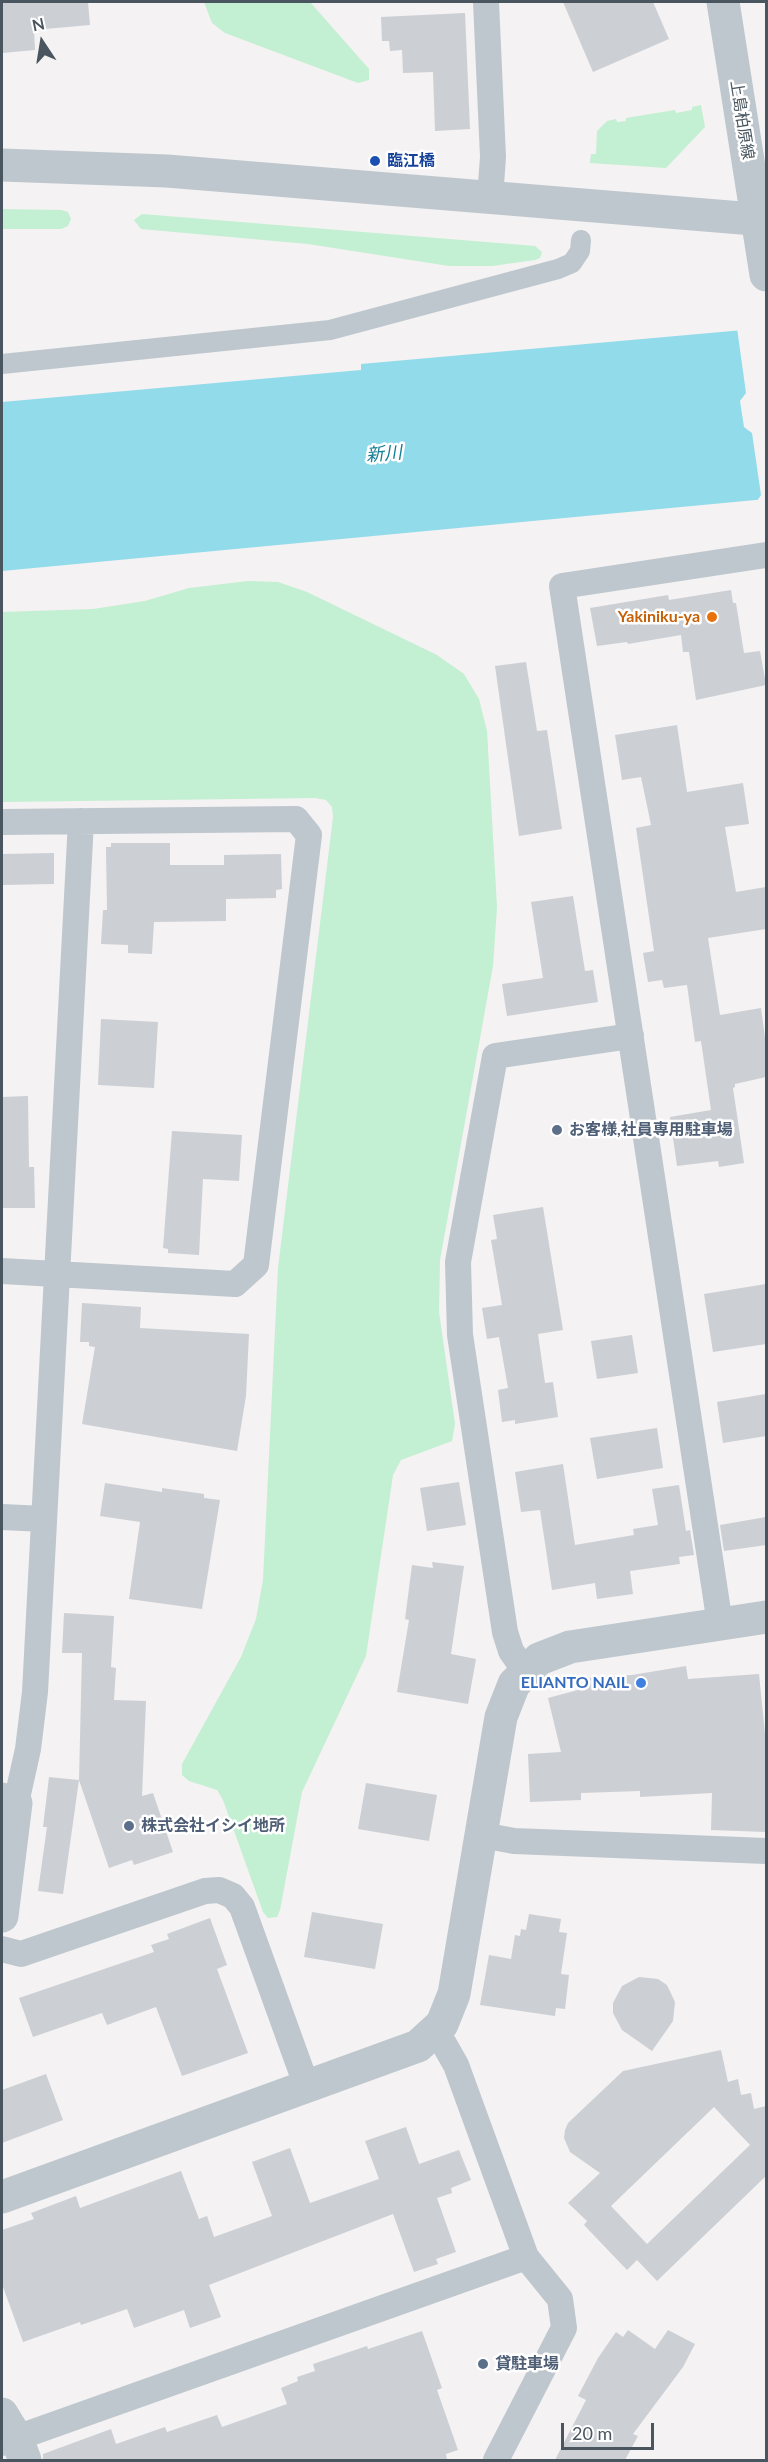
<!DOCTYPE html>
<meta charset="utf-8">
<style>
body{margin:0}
#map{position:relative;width:768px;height:2462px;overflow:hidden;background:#f4f2f2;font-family:Lato,sans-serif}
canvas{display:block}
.frame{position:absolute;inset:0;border:3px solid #4a565f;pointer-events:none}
.north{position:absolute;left:12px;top:12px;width:60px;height:60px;-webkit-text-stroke:4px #fff;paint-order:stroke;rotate:348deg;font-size:16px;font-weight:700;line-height:24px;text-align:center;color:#4a565f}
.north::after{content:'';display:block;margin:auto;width:21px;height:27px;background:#4a565f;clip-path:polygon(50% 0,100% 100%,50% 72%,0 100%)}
.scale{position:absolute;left:561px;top:2423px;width:93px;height:27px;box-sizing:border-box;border:3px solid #4a565f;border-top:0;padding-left:8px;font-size:18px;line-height:21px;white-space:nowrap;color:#4a565f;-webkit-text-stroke:4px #fff;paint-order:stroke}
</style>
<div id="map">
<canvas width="768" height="2462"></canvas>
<div class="frame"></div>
<div class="north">N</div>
<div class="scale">20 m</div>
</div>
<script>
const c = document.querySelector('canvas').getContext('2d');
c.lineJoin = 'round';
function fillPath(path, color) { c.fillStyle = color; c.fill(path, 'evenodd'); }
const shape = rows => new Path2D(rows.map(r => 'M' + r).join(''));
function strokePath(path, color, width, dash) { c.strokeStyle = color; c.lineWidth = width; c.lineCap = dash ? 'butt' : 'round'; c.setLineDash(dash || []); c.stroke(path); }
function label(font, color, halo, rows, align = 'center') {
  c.font = font + ' Lato,"Noto Sans JP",sans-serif'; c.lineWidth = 5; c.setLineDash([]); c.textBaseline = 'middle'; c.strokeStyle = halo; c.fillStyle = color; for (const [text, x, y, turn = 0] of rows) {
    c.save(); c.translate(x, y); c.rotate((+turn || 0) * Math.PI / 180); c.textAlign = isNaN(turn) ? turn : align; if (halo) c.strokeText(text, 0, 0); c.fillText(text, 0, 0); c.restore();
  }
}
const green = shape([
 [204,2,310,2,369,69,369,80,358,83,225,33,212,23],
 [701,105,705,127,666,168,590,163,591,154,596,154,597,131,607,121,616,119,617,122,626,121,626,118,675,110,676,113,692,110,692,107],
 [2,209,61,210,68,212,71,219,68,226,61,229,2,229],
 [142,214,535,246,542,252,540,258,535,260,492,266,449,266,308,244,141,229,134,220],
 [248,581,278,582,307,592,437,655,464,674,479,699,487,731,497,907,493,966,440,1260,439,1312,455,1424,452,1441,401,1460,393,1475,366,1656,302,1792,280,1910,277,1917,268,1918,263,1912,223,1800,217,1790,189,1781,182,1775,182,1764,241,1657,256,1619,263,1580,278,1268,333,817,332,807,326,800,315,798,2,802,2,612,93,609,145,601,189,588]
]);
const water = shape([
 [766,328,766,499,2,571,2,402,361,370,361,364]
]);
const pier = shape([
 [766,325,766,502,755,504,761,495,752,433,744,427,740,401,746,393,737,328]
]);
const building = shape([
 [2,2,88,2,90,25,34,30,35,50,2,53],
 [563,2,653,2,669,39,593,72],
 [465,13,470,129,435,131,433,72,403,73,402,50,390,51,389,41,382,41,381,17],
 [731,590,733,603,736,603,744,653,760,651,766,685,696,700,689,652,683,652,681,635,628,644,627,642,597,646,590,608,668,595,669,600],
 [526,662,537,731,547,730,562,829,519,836,495,666],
 [677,725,687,792,743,783,749,824,725,827,736,892,766,887,766,929,708,938,720,1015,761,1008,766,1045,766,1077,735,1084,735,1087,733,1088,744,1163,719,1167,718,1161,677,1166,670,1117,711,1110,701,1041,695,1042,687,985,664,988,662,980,648,982,643,953,654,951,636,828,651,825,641,777,622,780,615,735],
 [111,843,170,843,170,865,224,865,224,855,281,854,282,889,276,890,276,898,226,899,226,921,154,922,152,954,128,953,128,945,101,944,103,910,107,910,106,847,111,847],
 [54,853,54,884,2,885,2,854],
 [573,896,585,971,593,970,598,1002,507,1016,502,984,543,978,531,902],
 [101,1019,158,1022,154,1088,98,1085],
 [28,1096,29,1167,34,1167,35,1208,2,1208,2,1097],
 [172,1131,242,1135,239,1181,203,1179,199,1255,168,1253,168,1249,163,1248],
 [543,1207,563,1330,538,1334,545,1383,553,1382,558,1417,515,1424,515,1420,502,1422,498,1390,508,1388,499,1337,487,1339,482,1308,502,1305,491,1240,497,1239,493,1215],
 [766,1284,766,1344,713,1352,704,1294],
 [82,1303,141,1307,140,1328,249,1334,246,1396,237,1451,82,1424,95,1347,89,1346,89,1342,80,1342],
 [632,1335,638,1373,597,1379,591,1341],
 [766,1394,766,1436,723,1443,717,1402],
 [657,1428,663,1468,597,1479,590,1438],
 [563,1464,575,1545,634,1535,633,1529,658,1525,652,1489,679,1485,686,1531,690,1530,694,1555,679,1557,680,1564,630,1571,633,1594,597,1599,595,1583,552,1590,540,1510,521,1512,515,1472],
 [459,1482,466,1525,427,1531,420,1488],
 [105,1483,162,1492,162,1488,204,1494,204,1498,220,1500,202,1609,129,1599,140,1522,100,1516],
 [766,1517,766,1545,724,1551,720,1525],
 [432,1562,464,1566,451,1654,476,1659,468,1704,397,1692,409,1620,405,1619,412,1565,433,1568],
 [64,1613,114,1616,111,1667,116,1668,114,1700,146,1701,142,1796,153,1793,173,1852,134,1865,132,1860,109,1868,79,1780,63,1894,38,1891,47,1827,43,1827,49,1777,79,1780,82,1653,62,1653],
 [686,1666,688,1679,759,1674,766,1744,766,1832,711,1830,712,1793,640,1797,640,1791,581,1793,581,1800,530,1802,528,1754,561,1752,548,1698,589,1687,589,1678,632,1675],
 [366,1783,437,1795,429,1841,358,1829],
 [312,1912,383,1924,375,1969,304,1957],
 [529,1914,561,1919,559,1932,567,1933,561,1974,569,1975,565,2009,556,2008,555,2016,480,2005,489,1955,511,1959,515,1935,520,1936,521,1929,526,1930],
 [210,1918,227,1965,217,1969,248,2053,182,2076,156,2007,107,2025,102,2013,33,2037,19,1998,154,1952,151,1945,169,1939,167,1934],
 [639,1977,658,1979,667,1985,675,2002,673,2021,652,2051,622,2030,613,2013,613,2003,622,1986],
 [721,2050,728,2082,738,2079,741,2095,751,2093,754,2109,766,2106,766,2176,657,2281,637,2260,627,2270,584,2225,587,2221,568,2203,600,2173,570,2152,564,2138,565,2130,568,2123,623,2071],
 [714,2107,750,2145,647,2244,611,2206],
 [46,2074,63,2120,2,2143,2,2090],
 [406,2127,419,2164,459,2150,471,2180,451,2188,452,2193,437,2198,456,2252,436,2259,438,2264,414,2272,393,2214,209,2285,221,2317,190,2328,184,2310,134,2328,127,2309,81,2325,80,2322,23,2342,2,2284,2,2230,34,2219,31,2213,76,2196,80,2208,181,2171,199,2219,207,2216,214,2237,272,2216,252,2162,290,2148,310,2203,379,2179,365,2141],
 [628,2330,655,2349,668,2330,695,2344,683,2367,633,2434,638,2436,625,2460,555,2460,586,2400,578,2396,598,2358,616,2332,623,2337],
 [422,2331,442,2388,437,2390,458,2450,446,2454,447,2460,43,2460,43,2454,111,2429,116,2444,165,2427,167,2432,217,2415,222,2427,287,2404,281,2388,298,2381,297,2377,315,2371,313,2364,367,2346,368,2349]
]);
const pedestrian = shape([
 [2,364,330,330,558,269,572,263,580,251,581,240]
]);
const minor = shape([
 [486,2,493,157,490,198],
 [2,822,296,819,309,835,256,1265,235,1284,2,1271],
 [2,1517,44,1519],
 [720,1624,562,586,766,555],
 [525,1671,511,1651,505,1632,460,1335,458,1262,495,1056,631,1036],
 [16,1803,28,1749,35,1692,81,821],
 [482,1835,514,1841,766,1851],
 [2,1949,21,1954,205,1891,219,1890,233,1896,242,1907,307,2087],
 [436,2030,456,2065,526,2257,560,2299,564,2328,496,2460],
 [2,2443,526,2257]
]);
const tertiary = shape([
 [723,2,766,275],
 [2,165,167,171,766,220],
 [2,1799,16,1803,2,1916],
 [2,2197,418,2046,442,2024,454,1994,501,1717,514,1684,539,1659,570,1647,766,1617],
 [2,2414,16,2437,25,2460]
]);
const markers = [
 [375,161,6,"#1a4fb4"],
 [712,617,6,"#e8710a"],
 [557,1130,6,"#5c6f8a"],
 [641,1683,6,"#3f7fe0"],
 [129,1826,6,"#5c6f8a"],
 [483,2364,6,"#5c6f8a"]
];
const streetNames = [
 ["上島柏原線",742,120,81]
];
const transitNames = [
 ["臨江橋",387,161]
];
const foodNames = [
 ["Yakiniku-ya",700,617]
];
const serviceNames = [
 ["お客様,社員専用駐車場",569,1130],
 ["株式会社イシイ地所",141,1826],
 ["貸駐車場",495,2364]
];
const shopNames = [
 ["ELIANTO NAIL",629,1683]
];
const waterNames = [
 ["新川",384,454,-5]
];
fillPath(green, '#c3efd2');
fillPath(water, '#92dbea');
fillPath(pier, '#f4f2f2');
fillPath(building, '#cccfd4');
strokePath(pedestrian, '#bec7ce', 20);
strokePath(minor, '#bec7ce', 26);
strokePath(tertiary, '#bec7ce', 33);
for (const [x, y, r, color] of markers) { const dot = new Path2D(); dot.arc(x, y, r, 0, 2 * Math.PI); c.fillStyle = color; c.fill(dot); strokePath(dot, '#fff', 2); }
label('16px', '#4a565f', '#fff', streetNames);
label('bold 16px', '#164399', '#fff', transitNames, 'left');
label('bold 16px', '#c56008', '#fff', foodNames, 'right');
label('bold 16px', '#4e5e75', '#fff', serviceNames, 'left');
label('bold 16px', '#366cbe', '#fff', shopNames, 'right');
label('italic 18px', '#127d93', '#fff', waterNames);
</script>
